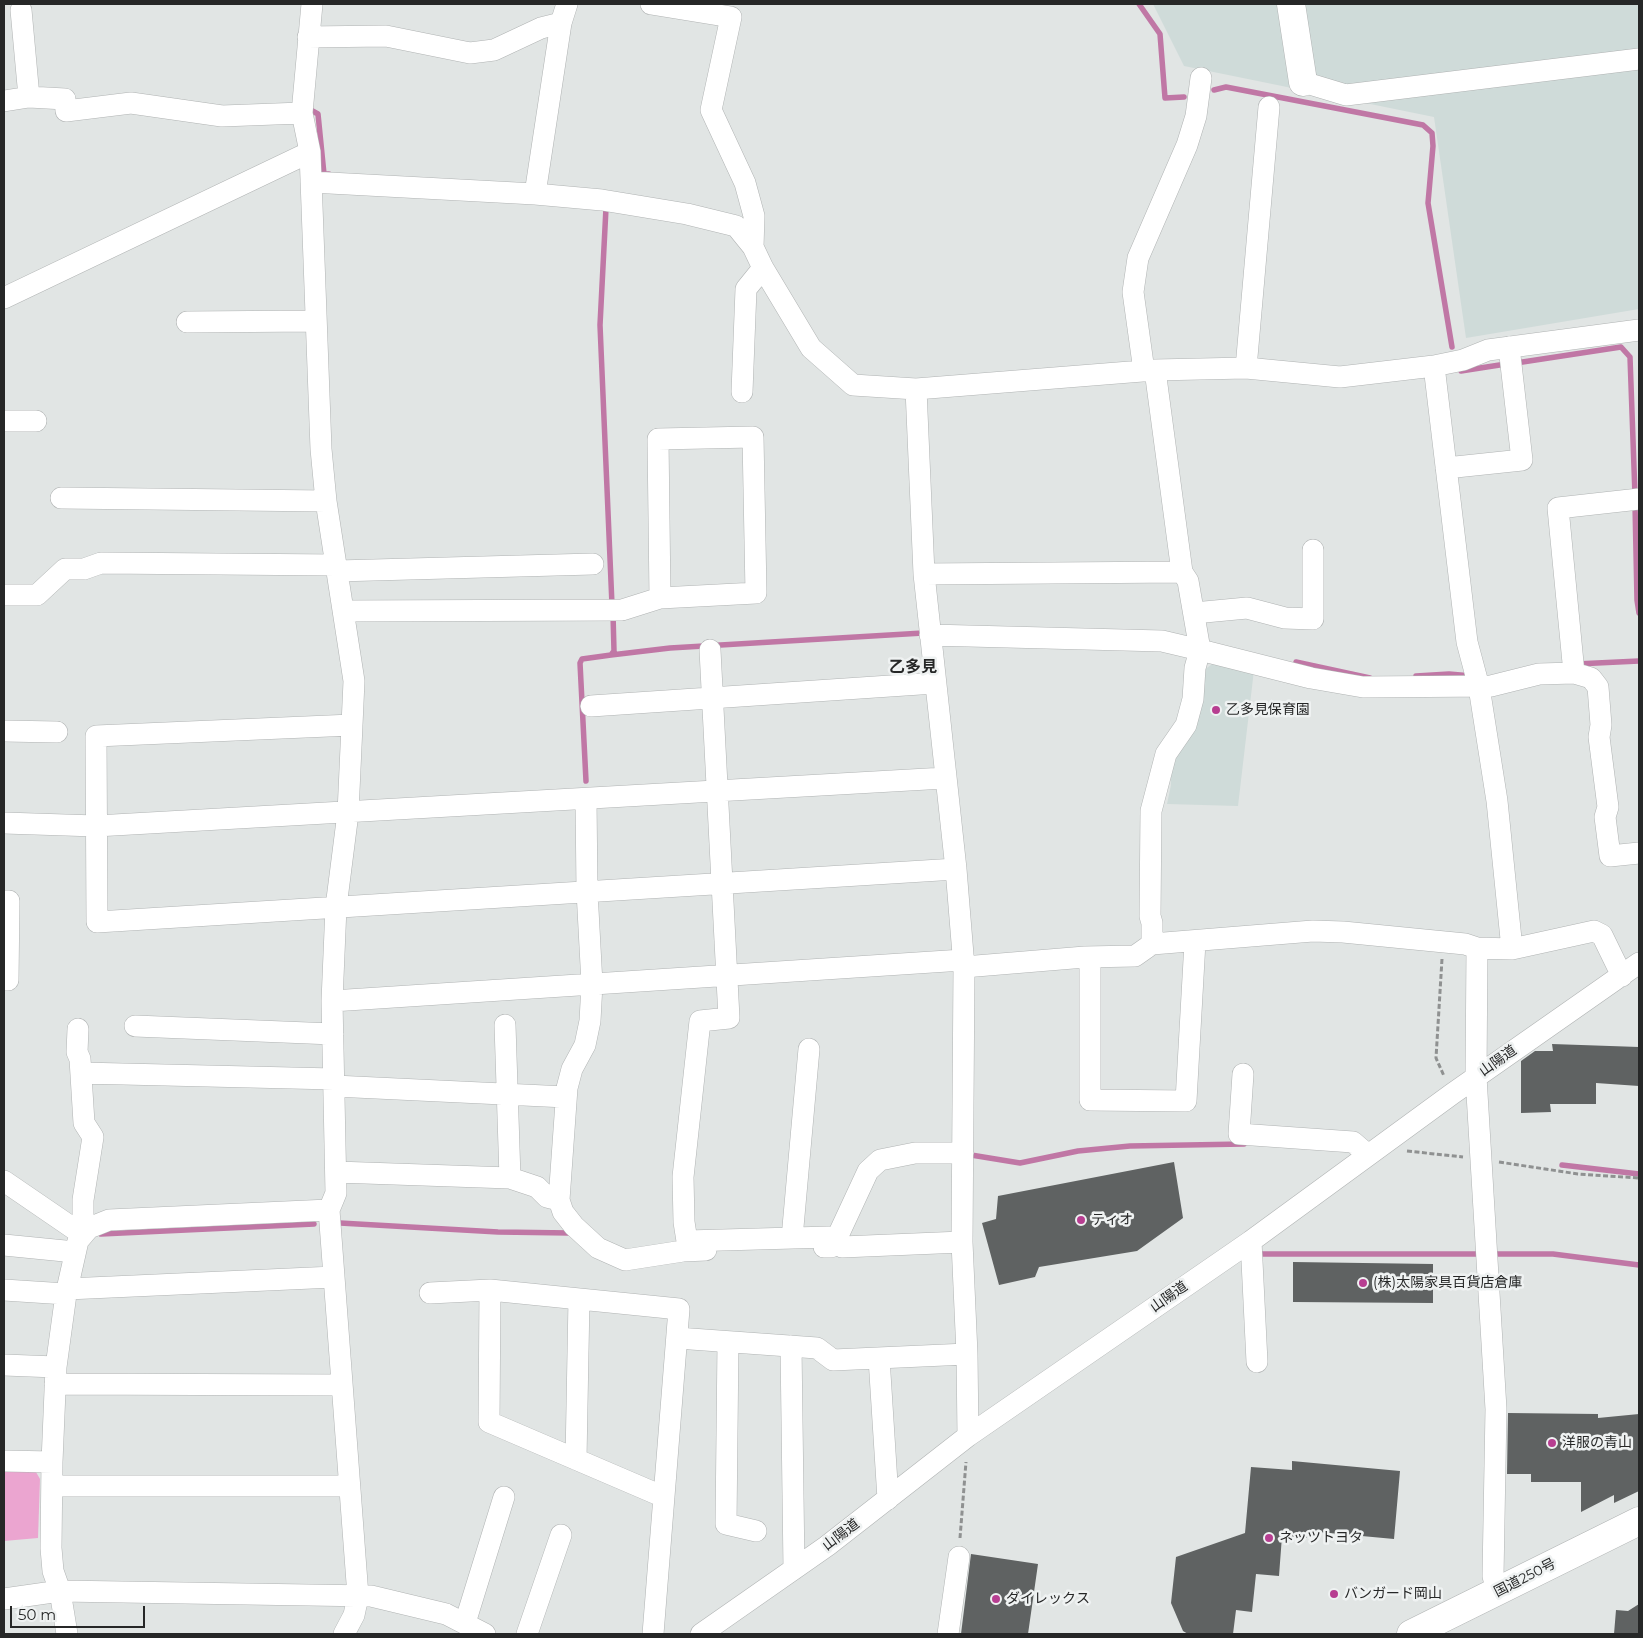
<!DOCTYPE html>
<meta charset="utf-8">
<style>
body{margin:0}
#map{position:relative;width:1643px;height:1638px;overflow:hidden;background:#e1e5e4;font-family:Montserrat,sans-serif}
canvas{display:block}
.frame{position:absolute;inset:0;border:5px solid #262727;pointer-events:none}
.scale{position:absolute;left:10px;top:1606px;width:135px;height:22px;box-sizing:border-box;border:2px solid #262727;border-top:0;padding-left:6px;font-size:15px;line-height:18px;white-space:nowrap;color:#262727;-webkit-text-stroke:4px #eff2f2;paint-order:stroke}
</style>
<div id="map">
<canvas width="1643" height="1638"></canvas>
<div class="frame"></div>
<div class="scale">50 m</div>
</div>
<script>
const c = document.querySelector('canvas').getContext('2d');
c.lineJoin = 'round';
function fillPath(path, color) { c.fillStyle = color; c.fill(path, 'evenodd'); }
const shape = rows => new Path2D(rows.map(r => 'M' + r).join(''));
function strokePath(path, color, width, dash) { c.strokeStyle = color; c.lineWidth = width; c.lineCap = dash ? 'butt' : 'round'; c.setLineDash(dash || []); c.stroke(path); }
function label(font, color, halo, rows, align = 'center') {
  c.font = font + ' Montserrat,"Noto Sans JP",sans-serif'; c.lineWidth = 5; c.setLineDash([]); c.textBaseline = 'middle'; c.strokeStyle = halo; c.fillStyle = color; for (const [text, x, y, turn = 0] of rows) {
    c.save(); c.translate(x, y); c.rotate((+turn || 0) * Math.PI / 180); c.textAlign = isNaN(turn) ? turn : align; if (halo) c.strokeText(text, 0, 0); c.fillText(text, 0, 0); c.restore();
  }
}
const built = shape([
 [1153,4,1639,4,1639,309,1466,338,1434,117,1184,66],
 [1212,664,1254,670,1238,806,1167,804,1171,785,1170,765,1202,672]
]);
const green = shape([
 [4,1470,36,1472,40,1479,38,1538,4,1541]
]);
const stream = shape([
 [1139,4,1160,34,1165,98,1184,97],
 [1214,90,1226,87,1423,125,1432,133,1433,146,1428,203,1452,347],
 [307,108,318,114,324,174,329,174],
 [606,208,600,325,612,605],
 [1516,363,1621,347,1630,357,1635,495],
 [1461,371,1506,364],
 [1635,504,1637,600,1639,613],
 [611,655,670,648,923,633],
 [1296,662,1370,678],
 [1576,664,1639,661],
 [1416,676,1449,674,1472,676],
 [586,781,580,663,582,659,611,655,614,651,613,614],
 [971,1155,1020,1163,1078,1151,1130,1146,1244,1144],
 [1562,1165,1639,1174],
 [340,1223,498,1232,570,1233],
 [101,1234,314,1224],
 [1262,1254,1482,1254],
 [1492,1254,1553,1254,1639,1265]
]);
const building = shape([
 [1552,1044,1639,1047,1639,1086,1596,1083,1596,1104,1550,1104,1551,1112,1521,1113,1521,1061,1535,1051,1553,1051],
 [1174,1162,1183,1218,1137,1251,1039,1267,1035,1277,999,1285,982,1223,996,1219,998,1196],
 [1293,1262,1433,1264,1433,1303,1293,1302],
 [1508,1413,1598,1414,1598,1418,1639,1414,1639,1491,1614,1503,1614,1495,1581,1512,1581,1482,1531,1482,1531,1474,1507,1474],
 [1292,1461,1400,1471,1394,1539,1308,1531,1307,1538,1282,1536,1279,1576,1256,1574,1252,1612,1236,1610,1233,1634,1188,1634,1183,1631,1171,1603,1176,1557,1245,1533,1251,1467,1292,1470],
 [971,1554,1038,1564,1028,1634,961,1634],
 [1639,1604,1639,1634,1614,1634,1616,1610,1628,1611]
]);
const path = shape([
 [1442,959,1436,1058,1444,1076],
 [1407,1151,1463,1157],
 [1499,1162,1578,1174,1639,1178],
 [960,1538,966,1462]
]);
const street = shape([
 [312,4,302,113,310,152,321,449,326,501,354,681,348,813,336,907,332,1001,336,1193,329,1210,358,1596,354,1615,344,1634],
 [651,4,731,17,711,110,745,183,754,216,753,247],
 [308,37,386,36,470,53,494,50,541,28,561,23],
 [1303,82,1346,95,1639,59],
 [29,97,65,99,66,111,131,103,222,116,302,113],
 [4,101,29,97,21,10],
 [311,182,535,194,602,200,687,214,736,226,753,247,763,268,811,348,853,385,916,389,1155,370,1246,368,1340,377,1434,366,1463,360,1488,350,1639,330],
 [535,194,561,23,567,4],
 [4,298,310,152],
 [187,322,315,321],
 [1434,366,1467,642,1479,687,1497,801,1512,949],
 [1246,368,1269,107],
 [1144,371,1133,292,1138,258,1187,145,1196,116,1201,78],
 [916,389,924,574,956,869,964,967,962,1242,967,1354,968,1436],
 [742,392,746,289,763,268],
 [4,421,36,421],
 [1446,468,1522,460,1509,347],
 [61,498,326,501],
 [337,571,593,564],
 [924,574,1182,572],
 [4,595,37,595,65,569,84,569,101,563,336,565],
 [343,611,622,610,660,598,756,593,753,437,658,439,660,598],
 [1194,613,1247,608,1285,618,1313,619,1313,550],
 [930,635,1162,641,1200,650,1188,581,1182,572,1155,370],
 [710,650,729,1018,700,1021,683,1177,684,1222,687,1241,829,1237,842,1247,962,1242],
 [1574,673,1558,508,1639,499],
 [591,706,935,683],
 [352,725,96,736,97,922,956,869],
 [4,731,57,732],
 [586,799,587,891,592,984,590,1021,585,1045,572,1069,567,1088,559,1200,563,1212,574,1226,598,1248,625,1260,683,1251,706,1250],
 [4,823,96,826,945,778],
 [4,901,9,901,8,980,4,980],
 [1152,944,1152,923,1150,916,1151,811,1166,754,1186,725,1193,699,1195,668,1200,650,1311,678,1363,687,1491,686,1539,674,1574,673,1591,678,1598,687,1601,725,1599,737,1608,807,1605,817,1610,856,1639,853],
 [1477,948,1476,1077,1496,1409,1493,1576,1497,1592],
 [1090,957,1090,1100,1186,1101,1195,942],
 [964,967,1085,957,1135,956,1152,944,1313,931,1343,932,1465,944,1477,948,1512,949,1594,931,1602,935,1622,976],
 [332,1001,963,960],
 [135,1026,333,1034],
 [81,1073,334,1079],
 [1243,1074,1239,1134,1353,1142,1367,1154],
 [334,1086,566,1097],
 [336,1172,510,1178,505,1025],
 [510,1178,537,1187,547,1197,559,1200],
 [4,1181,83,1235,83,1200,93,1137,84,1123,80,1059,77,1052,78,1029],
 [792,1238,809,1049],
 [1251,1241,1257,1362],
 [4,1245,75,1252],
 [824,1247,831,1247,835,1242,868,1171,880,1160,915,1153,963,1153],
 [67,1289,334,1277],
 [4,1290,66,1294],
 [490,1290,489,1422,664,1497],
 [430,1293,490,1290,679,1309,653,1634],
 [677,1338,817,1348,833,1360,967,1354],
 [728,1342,726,1524,756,1531],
 [791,1346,794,1569],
 [879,1358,888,1499],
 [4,1365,56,1367],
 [55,1384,341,1385],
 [576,1459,579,1299],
 [4,1461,52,1462],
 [52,1486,348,1486],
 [4,1599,60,1591,371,1596,446,1614,485,1634],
 [465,1623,504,1497],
 [67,1634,60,1591,53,1571,51,1548,52,1462,56,1367,66,1294,78,1241,89,1228,109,1220,329,1210],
 [527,1634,561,1535],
 [701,1634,827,1546,968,1436,1251,1241,1452,1094,1639,963],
 [948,1634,959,1557]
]);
const secondary = shape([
 [1291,4,1303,82]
]);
const highway = shape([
 [1411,1634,1639,1521]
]);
const markers = [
 [1216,710,5,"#b73e91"],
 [1081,1220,5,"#b73e91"],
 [1363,1283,5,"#b73e91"],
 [1552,1443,5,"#b73e91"],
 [1269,1538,5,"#b73e91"],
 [1334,1594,5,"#b73e91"],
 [996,1599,5,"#b73e91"]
];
const poiNames = [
 ["乙多見保育園",1226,710],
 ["ティオ",1091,1220],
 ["(株)太陽家具百貨店倉庫",1373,1283],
 ["洋服の青山",1562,1443],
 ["ネッツトヨタ",1279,1538],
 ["バンガード岡山",1344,1594],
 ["ダイレックス",1006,1599]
];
const streetNames = [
 ["山陽道",1498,1061,-35],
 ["山陽道",1169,1297,-35],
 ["山陽道",841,1535,-37],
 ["国道250号",1525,1578,-27]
];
const quarterNames = [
 ["乙多見",913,667]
];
fillPath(built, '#cfdbd9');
fillPath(green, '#eba5d0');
strokePath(stream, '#c077a5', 5.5);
fillPath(building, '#5f6262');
strokePath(street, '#b0b3b3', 22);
strokePath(secondary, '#b0b3b3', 29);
strokePath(highway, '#b0b3b3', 29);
strokePath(path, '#8f9191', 3, [5, 2.5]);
strokePath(street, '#fff', 21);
strokePath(secondary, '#fff', 28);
strokePath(highway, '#fff', 28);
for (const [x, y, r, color] of markers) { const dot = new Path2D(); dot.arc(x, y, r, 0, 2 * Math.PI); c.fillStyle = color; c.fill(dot); strokePath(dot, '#eff2f2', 2); }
label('14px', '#262727', '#eff2f2', poiNames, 'left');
label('14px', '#262727', '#eff2f2', streetNames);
label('bold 16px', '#262727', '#eff2f2', quarterNames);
</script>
